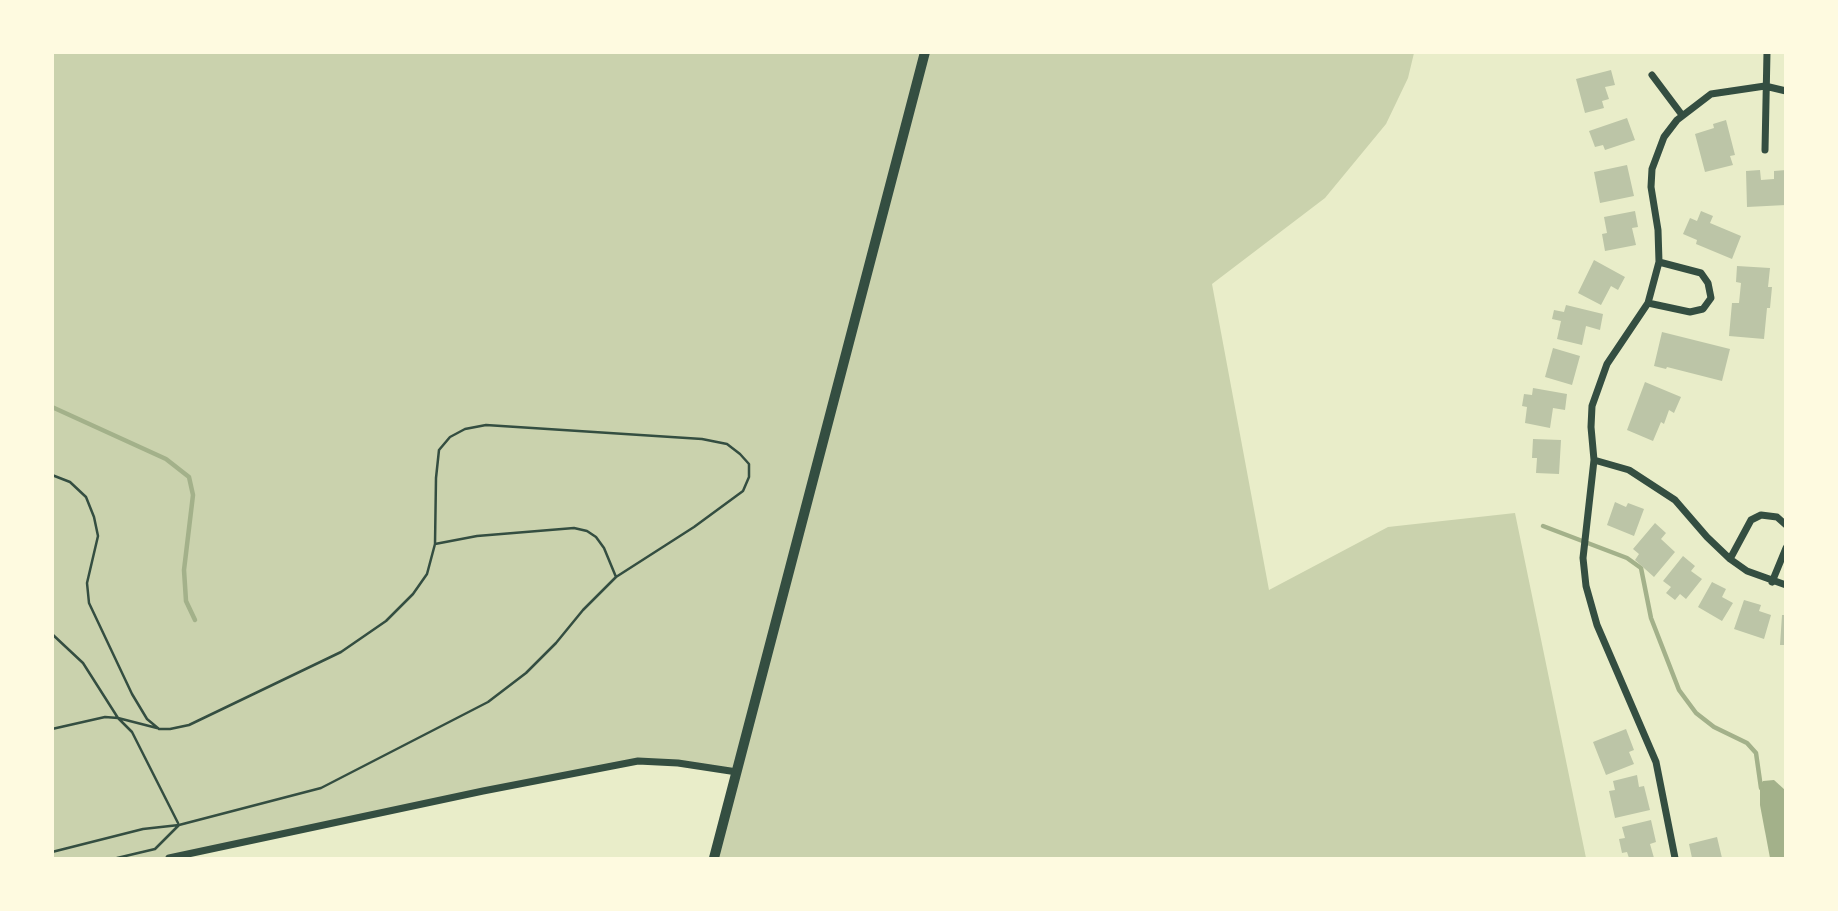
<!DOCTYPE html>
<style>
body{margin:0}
#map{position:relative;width:1838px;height:911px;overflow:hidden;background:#e9edc9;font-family:Quicksand,sans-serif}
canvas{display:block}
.frame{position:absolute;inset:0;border:54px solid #fefae0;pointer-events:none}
</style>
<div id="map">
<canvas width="1838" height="911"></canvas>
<div class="frame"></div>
</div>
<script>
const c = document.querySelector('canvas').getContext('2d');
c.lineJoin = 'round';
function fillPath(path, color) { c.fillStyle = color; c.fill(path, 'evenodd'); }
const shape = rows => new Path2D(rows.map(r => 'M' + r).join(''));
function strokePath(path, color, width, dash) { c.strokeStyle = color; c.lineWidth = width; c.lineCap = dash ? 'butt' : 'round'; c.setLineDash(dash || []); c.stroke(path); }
const green = shape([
 [52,53,1414,53,1408,78,1386,124,1325,198,1212,284,1269,590,1388,527,1515,513,1586,858,714,858,737,773,638,761,169,858,53,858]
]);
const water = shape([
 [1774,780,1785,790,1785,858,1770,858,1760,805,1760,785,1763,781]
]);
const stream = shape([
 [52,407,166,459,189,477,193,495,184,570,186,601,195,620],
 [1543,526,1627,558,1641,568,1651,618,1679,690,1696,713,1714,727,1747,743,1756,753,1761,788]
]);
const building = shape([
 [1611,70,1615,85,1605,87,1609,99,1602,101,1604,108,1585,113,1576,79],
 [1627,118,1635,140,1605,150,1603,145,1595,147,1589,131],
 [1726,120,1735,155,1730,156,1733,165,1705,172,1695,134,1714,128,1713,124],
 [1627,165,1634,196,1600,203,1594,172],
 [1760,170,1761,180,1774,179,1774,171,1786,170,1786,205,1747,207,1746,171],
 [1635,211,1638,227,1632,228,1636,245,1605,251,1602,234,1607,233,1604,217],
 [1701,211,1713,216,1710,223,1741,236,1732,259,1696,244,1697,240,1683,234,1690,218,1697,221],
 [1594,260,1625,277,1618,290,1611,286,1601,305,1578,293],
 [1737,266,1770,268,1768,287,1772,287,1770,308,1767,308,1764,339,1729,336,1732,303,1739,303,1741,283,1736,282],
 [1566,305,1603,314,1600,330,1586,326,1582,345,1557,339,1561,321,1552,319,1554,310,1564,312],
 [1662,332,1730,349,1722,381,1667,367,1666,369,1654,366],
 [1553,348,1580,356,1572,385,1545,377],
 [1645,382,1681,397,1674,413,1669,410,1664,424,1661,422,1653,441,1627,430],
 [1533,388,1567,394,1565,410,1553,408,1550,428,1525,423,1527,407,1522,406,1524,394,1532,395],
 [1533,439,1561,440,1559,474,1536,473,1537,458,1532,458],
 [1615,502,1626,507,1628,503,1644,509,1634,536,1607,525],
 [1655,523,1666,533,1661,539,1675,552,1654,577,1635,560,1639,554,1633,549],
 [1683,556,1695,566,1691,571,1702,579,1686,599,1680,594,1675,600,1666,593,1671,587,1663,581],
 [1712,582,1726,589,1722,597,1733,603,1722,621,1698,607],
 [1744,600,1761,605,1759,611,1771,615,1764,639,1734,629],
 [1782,615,1786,615,1786,645,1780,645],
 [1626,729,1634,750,1629,752,1634,764,1606,775,1593,742],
 [1637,775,1639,787,1644,786,1650,810,1615,818,1609,791,1615,790,1613,781],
 [1651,820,1656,842,1650,844,1654,858,1629,858,1627,852,1622,853,1619,839,1625,838,1622,827],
 [1717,837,1722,858,1692,858,1689,844]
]);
const path = shape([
 [52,475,70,482,86,497,94,517,98,536,87,583,89,603,132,694,147,719,159,729,170,729,189,725,341,652,386,621,413,594,427,574,435,544,436,478,439,450,450,437,465,429,486,425,702,439,727,444,740,454,749,464,749,477,743,491,694,527,616,577,583,610,556,643,526,673,488,702,321,788,179,825,143,829,52,852],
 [435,544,477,536,574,528,587,531,596,537,604,548,616,577],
 [52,634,83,663,118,718,157,728],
 [52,729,105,717,118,718,132,732,178,823],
 [117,858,155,849,179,825]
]);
const minor = shape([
 [1652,75,1682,115],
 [1765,150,1767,52],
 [1648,303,1690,312,1703,309,1711,298,1708,283,1701,273,1659,262],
 [1594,460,1629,470,1675,500,1707,537,1730,559,1747,571,1786,585],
 [1730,559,1751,520,1761,515,1777,517,1786,525],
 [1772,582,1786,548],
 [169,858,483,791,638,761,678,763,737,772],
 [1675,858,1656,762,1597,625,1586,586,1583,558,1594,460,1591,427,1592,406,1607,364,1648,303,1659,262,1658,230,1651,187,1652,169,1664,137,1677,120,1711,94,1765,86,1786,91]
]);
const tertiary = shape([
 [714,858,925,52]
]);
fillPath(green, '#cad2ad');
fillPath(water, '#a3b18a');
strokePath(stream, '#a3b18a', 4.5);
fillPath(building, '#bcc5a7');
strokePath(path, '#344e41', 2.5);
strokePath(minor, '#344e41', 7);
strokePath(tertiary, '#344e41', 10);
</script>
